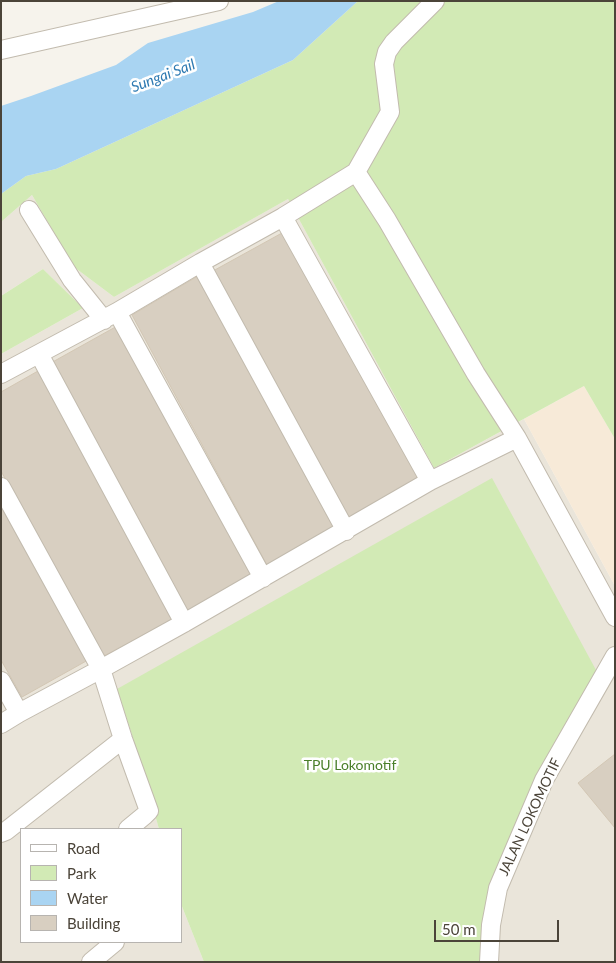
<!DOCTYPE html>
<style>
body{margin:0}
#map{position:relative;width:616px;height:963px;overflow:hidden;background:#f6f3ec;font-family:Lato,sans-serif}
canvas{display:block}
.frame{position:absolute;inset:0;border:2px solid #4b4439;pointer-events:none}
.legend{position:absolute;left:20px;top:828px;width:162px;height:115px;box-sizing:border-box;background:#fff;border:1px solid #b7b4b0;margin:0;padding:6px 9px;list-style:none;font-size:15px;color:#4b4439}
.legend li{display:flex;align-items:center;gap:10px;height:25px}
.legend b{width:25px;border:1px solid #b7b4b0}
.scale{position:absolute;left:434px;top:920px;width:125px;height:22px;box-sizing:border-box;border:2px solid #4b4439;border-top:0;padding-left:6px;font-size:15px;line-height:18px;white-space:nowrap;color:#4b4439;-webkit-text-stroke:4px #fff;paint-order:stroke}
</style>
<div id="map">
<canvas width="616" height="963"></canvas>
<div class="frame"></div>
<ul class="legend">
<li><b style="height:6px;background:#fff"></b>Road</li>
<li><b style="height:14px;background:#d2eab5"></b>Park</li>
<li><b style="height:14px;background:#a9d4f2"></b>Water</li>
<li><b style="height:14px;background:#d8cfc1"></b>Building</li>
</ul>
<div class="scale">50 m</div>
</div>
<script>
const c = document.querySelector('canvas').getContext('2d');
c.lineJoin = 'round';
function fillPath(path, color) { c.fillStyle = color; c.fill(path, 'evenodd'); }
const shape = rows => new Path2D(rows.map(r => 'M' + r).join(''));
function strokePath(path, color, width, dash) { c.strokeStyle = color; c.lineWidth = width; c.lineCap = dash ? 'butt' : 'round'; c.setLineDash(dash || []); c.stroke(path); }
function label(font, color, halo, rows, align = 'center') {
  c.font = font + ' Lato,sans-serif'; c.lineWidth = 5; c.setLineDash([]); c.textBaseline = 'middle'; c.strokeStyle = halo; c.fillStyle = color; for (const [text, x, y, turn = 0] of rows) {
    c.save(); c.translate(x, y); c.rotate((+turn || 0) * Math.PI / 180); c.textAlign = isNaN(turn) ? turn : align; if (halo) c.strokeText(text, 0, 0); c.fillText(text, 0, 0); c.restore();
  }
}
const residential = shape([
 [32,195,74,267,114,297,288,199,434,468,524,419,615,586,615,962,483,962,117,689,133,738,159,829,21,829,21,942,181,942,181,904,204,962,1,962,1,354,83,308,43,269,1,296,1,222]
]);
const commercial = shape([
 [584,386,615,439,615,586,524,419]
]);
const green = shape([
 [358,1,615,1,615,439,584,386,434,468,288,199,114,297,74,267,32,195,1,222,1,194,26,176,56,169,293,60],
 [43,269,83,308,1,354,1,296],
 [492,478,596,670,541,778,483,962,204,962,181,904,181,829,159,829,133,738,117,689]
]);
const water = shape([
 [279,1,358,1,293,60,56,169,26,176,1,194,1,106,31,96,116,65,148,43,253,12]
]);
const building = shape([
 [282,233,420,482,350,521,213,271,282,233],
 [198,276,336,528,267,565,132,315,198,276],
 [119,325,257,573,188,612,49,364,119,325],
 [38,371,173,619,102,657,1,471,1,392,38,371],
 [1,503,88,660,22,697,1,660,1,503],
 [615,754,615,828,578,783,615,754]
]);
const minor = shape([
 [1,50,219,1],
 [356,172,390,112,384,64,387,52,394,42,435,1],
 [29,210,72,280,104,320],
 [283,217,430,481],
 [200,263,346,531],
 [117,312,263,578],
 [39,354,184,623],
 [1,374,117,312,200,263,283,217,356,172,387,220,476,374,517,438,615,617],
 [1,487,101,669,123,739,149,811,145,815,128,829],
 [1,681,19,713],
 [1,724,19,713,101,669,184,623,430,481,517,438],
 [1,833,6,831,123,739],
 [91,962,115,942],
 [489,962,491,925,498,888,544,780,615,656]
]);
const parkNames = [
 ["TPU Lokomotif",350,765]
];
const streetNames = [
 ["JALAN LOKOMOTIF",530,817,-65]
];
const waterNames = [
 ["Sungai Sail",163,76,-21]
];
fillPath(residential, '#eae5da');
fillPath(commercial, '#f7ead8');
fillPath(green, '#d2eab5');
fillPath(water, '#a9d4f2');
fillPath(building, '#d8cfc1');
strokePath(building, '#d3c7b4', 1);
strokePath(minor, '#c2bbae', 20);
strokePath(minor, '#fff', 18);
label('14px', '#4a7f2a', '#fff', parkNames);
label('14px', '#4b4439', '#fff', streetNames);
label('italic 15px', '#2e7ab2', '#fff', waterNames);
</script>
